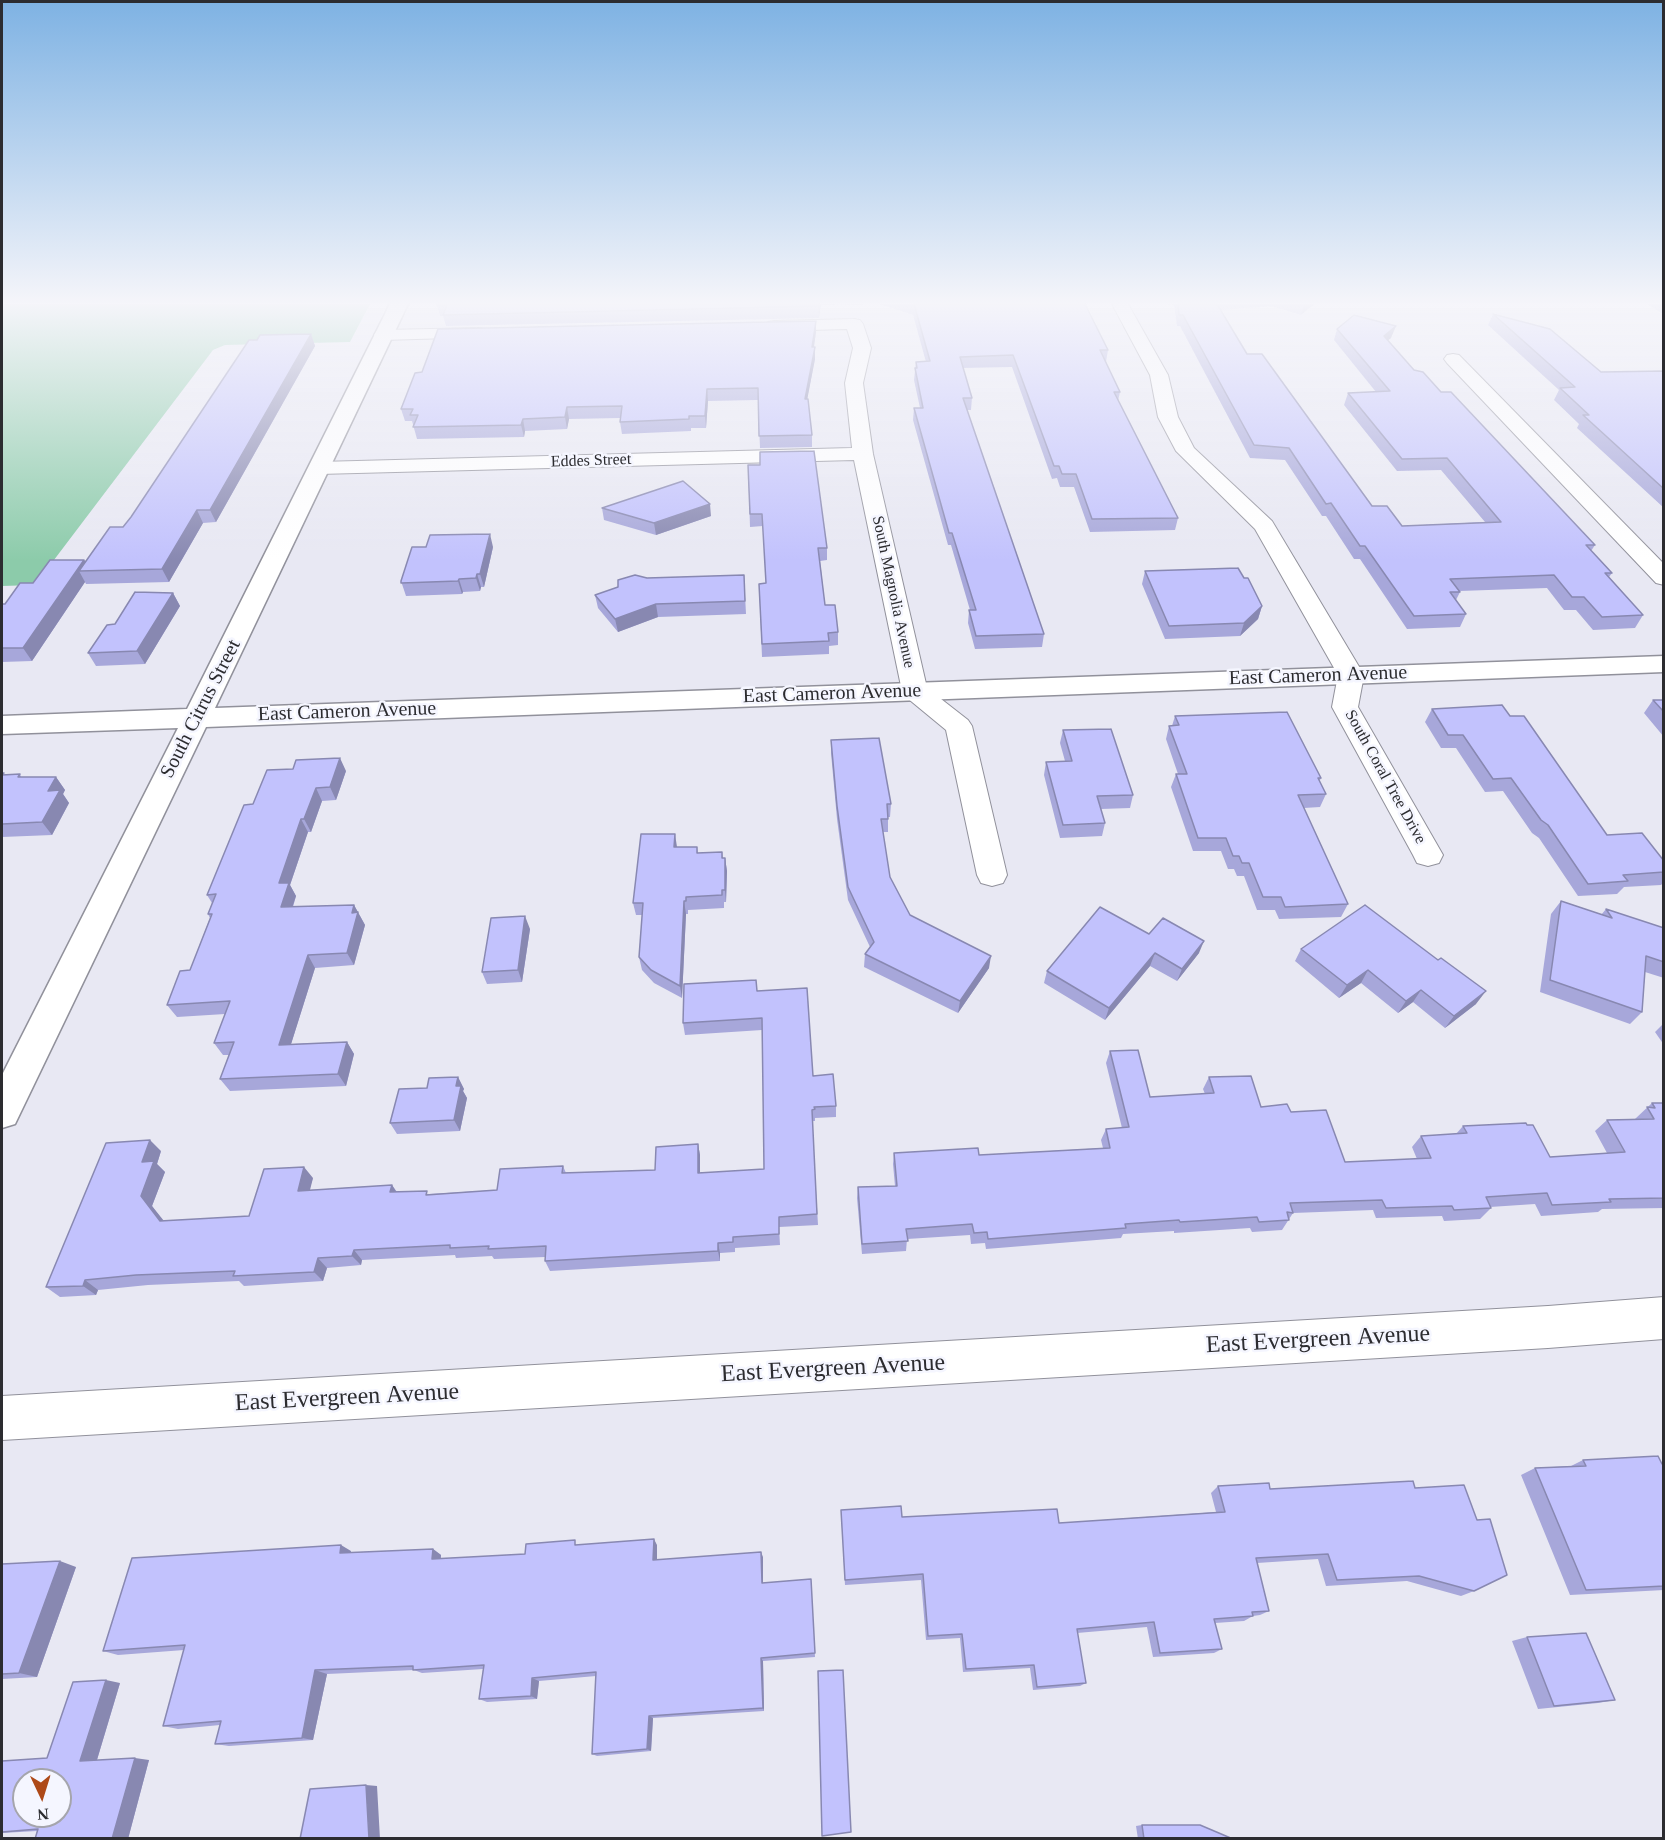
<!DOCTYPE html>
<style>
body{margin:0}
#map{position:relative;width:1665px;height:1840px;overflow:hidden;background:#e8e8f3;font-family:"Times New Roman",serif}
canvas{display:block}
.frame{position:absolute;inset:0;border:3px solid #2c2c30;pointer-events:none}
.north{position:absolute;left:12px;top:1768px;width:60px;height:60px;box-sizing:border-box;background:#f5f6ff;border:2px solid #a5a5ac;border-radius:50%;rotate:176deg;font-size:16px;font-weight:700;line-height:24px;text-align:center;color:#2c2c30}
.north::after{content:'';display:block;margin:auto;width:21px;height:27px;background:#ae4918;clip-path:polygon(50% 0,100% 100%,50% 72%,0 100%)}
</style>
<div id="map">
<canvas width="1665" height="1840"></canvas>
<div class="frame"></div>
<div class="north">N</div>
</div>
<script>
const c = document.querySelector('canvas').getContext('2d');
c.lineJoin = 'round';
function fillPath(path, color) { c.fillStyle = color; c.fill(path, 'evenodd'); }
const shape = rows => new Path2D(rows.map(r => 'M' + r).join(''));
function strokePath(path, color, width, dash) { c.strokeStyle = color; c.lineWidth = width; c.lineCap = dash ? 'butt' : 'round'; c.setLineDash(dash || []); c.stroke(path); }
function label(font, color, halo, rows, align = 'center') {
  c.font = font + ' "Times New Roman",serif'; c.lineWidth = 5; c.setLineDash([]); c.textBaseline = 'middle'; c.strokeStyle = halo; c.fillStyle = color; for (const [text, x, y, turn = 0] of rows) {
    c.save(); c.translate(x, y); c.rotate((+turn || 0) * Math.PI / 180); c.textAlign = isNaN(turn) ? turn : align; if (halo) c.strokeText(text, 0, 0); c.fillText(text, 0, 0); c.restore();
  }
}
const green = shape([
 [2,304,370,304,350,342,225,345,213,350,35,585,2,586]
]);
const street = shape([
 [1112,304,1128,304,1168,375,1178,417,1194,448,1272,521,1364,675,1358,707,1443,855,1439,863,1428,866,1417,863,1413,855,1332,707,1338,675,1255,529,1176,451,1158,417,1150,375,1112,304],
 [854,319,860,320,863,324,871,348,863,383,873,454,927,688,968,720,972,726,1007,875,1003,883,992,886,981,883,977,875,946,730,906,697,902,691,854,460,319,474,312,472,309,468,312,464,319,462,852,448,845,383,853,348,847,329,774,331,768,330,765,326,768,322,774,321,854,319],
 [478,328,484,329,487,333,484,337,383,340,377,339,374,335,377,331,383,330,478,328],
 [1453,354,1459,355,1664,564,1664,585,1656,583,1447,363,1444,359,1447,355,1453,354],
 [1664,1297,1664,1339,1548,1348,2,1440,2,1396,1548,1306,1664,1297]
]);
const secondary = shape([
 [390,304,408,304,215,708,1664,656,1664,672,206,727,15,1124,2,1128,2,1075,178,728,2,734,2,716,187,709,390,304]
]);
const wall = shape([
 [437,304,864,304,821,305,819,318,446,326,443,316,440,316,437,305],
 [880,304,1085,304,1108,350,1106,362,1120,392,1118,401,1178,518,1175,530,1090,532,1074,487,1060,487,1057,478,1052,479,1012,367,963,368,972,398,971,410,967,410,1044,634,1042,647,975,649,968,623,969,610,970,610,951,545,948,545,913,420,914,408,920,408,914,380,916,362,926,362,913,315],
 [1168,304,1314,304,1301,315,1271,306,1221,310,1247,354,1372,506,1402,526,1485,522,1441,470,1397,471,1344,405,1348,393,1376,392,1334,340,1337,329,1391,338,1388,340,1414,370,1441,392,1595,545,1591,551,1612,573,1609,577,1643,615,1635,628,1593,630,1576,610,1564,610,1547,588,1459,591,1460,592,1456,600,1466,614,1460,627,1407,629,1360,559,1354,559,1326,516,1322,516,1285,460,1250,458,1180,326,1177,326,1174,305],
 [1648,304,1664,304,1664,315],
 [1493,314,1601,372,1664,371,1664,508,1577,428,1579,424,1554,400,1559,390,1488,325],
 [816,321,816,332,814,347,815,359,807,399,812,435,812,447,760,448,758,400,708,401,706,428,691,428,691,431,622,434,620,422,620,418,569,419,567,429,525,431,524,437,417,439,412,421,405,421,401,409,422,372],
 [311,334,315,346,216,522,203,523,169,582,86,584,85,582,32,661,2,662,2,604,5,604,33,583,84,560,86,561,123,527,131,517,257,340],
 [748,465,827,548,827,560,820,561,825,605,838,632,838,645,829,646,829,654,762,657,759,584,766,583,763,526,750,527],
 [602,508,711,516,656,535,604,520],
 [493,547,484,587,481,587,480,591,463,592,462,594,406,596,401,581],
 [1145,571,1244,578,1262,606,1258,619,1240,636,1165,639,1142,584],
 [744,575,746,614,658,617,618,632,598,608,595,595,647,578],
 [173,593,180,606,145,664,96,666,88,653],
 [1653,700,1664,700,1664,737,1644,713],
 [1432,709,1510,716,1607,835,1664,861,1664,882,1661,885,1624,887,1617,894,1578,896,1539,838,1532,833,1503,791,1485,792,1456,748,1441,748,1425,722],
 [1175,716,1321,778,1319,782,1326,794,1320,807,1304,808,1348,904,1341,917,1279,919,1275,910,1257,910,1244,876,1237,876,1234,869,1228,869,1221,851,1193,851,1171,787,1176,774,1178,774,1166,739,1169,726,1172,726],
 [1063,730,1133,795,1130,808,1101,809,1105,823,1102,836,1060,838,1044,775,1046,762,1065,761,1060,743],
 [831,740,891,804,890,817,888,817,888,832,883,832,890,877,910,915,989,968,958,1013,864,967,865,954,870,947,848,900,837,819,831,753],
 [346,771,336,800,322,801,311,832,308,832,290,885,296,896,293,907,354,905,365,925,354,965,315,968,291,1044,347,1042,354,1054,346,1086,230,1091,220,1079,229,1055,223,1055,214,1043,225,1014,177,1017,167,1005,190,970,210,918,208,914,212,903,207,895,253,804],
 [2,773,6,775,20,774,21,777,56,777,65,790,63,794,69,803,52,835,2,837],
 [677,847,697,847,698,853,722,852,723,858,725,858,727,871,726,902,724,902,724,908,688,910,688,914,686,914,682,998,654,983,642,970,639,957,642,915,636,915,633,903],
 [1561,901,1601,915,1606,909,1664,928,1664,978,1645,972,1642,1012,1630,1024,1540,992,1551,914],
 [530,929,522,982,487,984,482,972],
 [1149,934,1199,953,1177,981,1150,966,1105,1020,1044,983,1047,971],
 [1301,949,1476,1004,1445,1028,1413,1002,1398,1013,1361,983,1339,998,1295,961],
 [756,980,757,991,813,1076,836,1106,836,1117,815,1118,815,1121,812,1121,818,1225,779,1227,780,1245,735,1248,735,1252,720,1253,720,1261,550,1271,545,1261,545,1257,494,1259,492,1256,456,1258,455,1255,362,1260,361,1265,327,1268,323,1281,244,1286,239,1281,148,1285,98,1290,96,1295,60,1297,46,1287,161,1151,157,1164,165,1172,152,1206,163,1221,249,1216,313,1178,309,1190,392,1185,397,1192,429,1194,497,1190,563,1166,566,1173,655,1170,698,1144,700,1155,700,1173,764,1169,762,1030,685,1035,683,1023],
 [1664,1023,1664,1045,1655,1032],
 [1110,1051,1150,1097,1205,1094,1203,1089,1209,1077,1261,1107,1291,1112,1345,1162,1417,1159,1412,1147,1421,1136,1456,1134,1463,1126,1550,1157,1607,1153,1595,1131,1607,1120,1635,1119,1652,1103,1664,1103,1664,1208,1602,1209,1598,1212,1541,1216,1535,1204,1490,1207,1491,1208,1480,1219,1444,1221,1442,1216,1376,1218,1373,1210,1293,1213,1282,1230,1252,1232,1250,1228,1174,1233,1174,1231,1123,1234,1121,1238,986,1249,985,1243,971,1244,970,1235,907,1239,906,1251,862,1254,857,1198,858,1187,895,1186,893,1164,894,1153,979,1155,1103,1148,1101,1140,1106,1129,1122,1128,1106,1063],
 [458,1077,464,1089,463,1091,467,1098,460,1131,397,1134,390,1123,427,1088],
 [1583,1460,1664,1464,1664,1590,1570,1595,1521,1475,1535,1468,1571,1466],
 [1218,1486,1270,1489,1415,1488,1474,1591,1461,1596,1407,1581,1326,1586,1318,1559,1257,1563,1269,1611,1260,1615,1253,1616,1244,1621,1215,1623,1222,1649,1214,1653,1153,1657,1147,1627,1077,1633,1086,1683,1080,1686,1033,1690,1030,1668,963,1672,960,1638,926,1640,921,1580,845,1585,841,1510,902,1517,1059,1523,1216,1512,1211,1493],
 [579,1545,657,1545,657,1560,763,1557,763,1583,811,1579,815,1657,763,1661,764,1711,653,1718,651,1751,597,1756,592,1754,596,1676,539,1681,537,1699,487,1702,479,1699,483,1669,422,1673,414,1670,327,1674,313,1740,229,1746,215,1744,220,1725,178,1729,163,1726,184,1650,118,1655,103,1651,351,1551,351,1553,433,1549,441,1555,441,1559,525,1554],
 [2,1564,76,1567,37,1677,2,1679],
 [1527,1637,1615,1700,1598,1703,1538,1709,1512,1641],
 [120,1683,97,1760,149,1760,128,1839,35,1839,37,1831,2,1833,2,1761,47,1758],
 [1142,1825,1233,1839,1138,1839,1136,1826]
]);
const shadedWall = shape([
 [819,304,821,304,819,318,818,306],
 [1305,304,1314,304,1301,315],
 [816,321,816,332,812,359,812,347],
 [1396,326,1391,338,1379,347,1384,336],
 [311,334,315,346,216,522,210,510],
 [815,347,815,359,805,411,805,399],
 [707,389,708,401,706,428,705,416],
 [567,407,569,419,567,429,565,417],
 [523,419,525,431,524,437,521,425],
 [710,504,711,516,656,535,654,523],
 [197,510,203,523,169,582,162,569],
 [490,534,493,547,484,587,480,574],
 [84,560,91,571,79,571,85,582,32,661,23,648],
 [477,574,481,587,480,591,476,578],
 [459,579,463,592,462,594,458,581],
 [173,593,180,606,145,664,137,651],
 [656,604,658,617,618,632,615,619],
 [1262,606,1258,619,1240,636,1244,623],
 [340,758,346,771,336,800,330,787],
 [56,777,65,790,63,794,69,803,52,835,42,822,48,791],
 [316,788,322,801,311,832,304,819],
 [301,819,308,832,290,885,296,896,288,920,281,907,279,883],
 [675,834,677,847,674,847],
 [725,858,727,871,726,902,725,890],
 [684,901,686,914,682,998,680,986],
 [354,905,365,925,354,965,347,953,352,913],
 [525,916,530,929,522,982,518,970],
 [1204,941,1199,953,1177,981,1182,969],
 [1155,953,1150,966,1105,1020,1109,1008],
 [308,955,315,968,287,1057,279,1045],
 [991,956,989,968,958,1013,960,1001],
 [1368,970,1361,983,1339,998,1347,985],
 [1421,990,1413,1002,1398,1013,1406,1001],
 [1486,991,1476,1004,1445,1028,1454,1016],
 [347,1042,354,1054,346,1086,338,1074],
 [458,1077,464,1089,463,1091,467,1098,460,1131,454,1120,456,1086],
 [150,1140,161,1151,157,1164,165,1172,152,1206,172,1231,160,1221,141,1196,142,1162],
 [698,1144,700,1155,700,1184,698,1173],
 [304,1167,313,1178,307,1202,298,1191],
 [392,1185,399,1196,390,1192],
 [718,1243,720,1253,720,1261,718,1251],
 [354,1250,362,1260,361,1265,352,1256],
 [318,1258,327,1268,323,1281,314,1272],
 [85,1280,98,1290,96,1295,83,1286],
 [654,1539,657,1545,657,1566,653,1560],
 [341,1545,351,1551,350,1559,340,1553],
 [433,1549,441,1555,440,1565,432,1559],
 [761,1552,763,1557,763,1588,762,1583],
 [60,1561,76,1567,37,1677,19,1673],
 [761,1658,763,1661,764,1711,763,1708],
 [315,1670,327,1674,313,1740,302,1738],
 [532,1678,539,1681,537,1699,531,1696],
 [106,1680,120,1683,96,1763,80,1761],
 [649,1716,653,1718,651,1751,647,1749],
 [135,1758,149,1760,128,1839,112,1839],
 [366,1785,377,1786,380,1839,369,1839]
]);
const building = shape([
 [437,304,819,304,818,306,443,315,447,305,437,305,437,304],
 [914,304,1085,304,1108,350,1100,350,1120,392,1114,392,1178,518,1092,519,1076,474,1062,474,1059,466,1054,466,1013,355,960,357,972,398,963,398,1044,634,976,636,969,610,976,610,952,533,949,533,914,408,923,408,915,368,917,368,916,362,930,361,914,304],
 [1178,304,1217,304,1247,354,1262,354,1372,506,1387,506,1402,526,1501,522,1447,458,1402,459,1348,393,1390,391,1337,329,1354,315,1396,326,1384,336,1414,370,1423,372,1441,392,1451,392,1595,545,1586,545,1612,573,1605,573,1643,615,1602,617,1584,597,1572,597,1554,575,1450,579,1460,592,1450,592,1466,614,1414,616,1365,546,1360,546,1331,503,1326,504,1289,448,1254,445,1183,315,1179,315,1178,304],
 [1493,314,1550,329,1601,372,1664,371,1664,489,1583,415,1589,415,1560,388,1575,387,1493,314],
 [816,321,812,347,815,347,805,399,808,399,812,435,759,436,758,388,707,389,705,416,689,416,689,419,620,422,622,406,567,407,565,417,523,419,521,425,413,427,418,415,410,415,413,409,401,409,415,373,422,372,438,329,816,321],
 [311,334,210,510,197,510,162,569,79,571,110,527,123,527,131,517,249,340,257,340,260,335,311,334],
 [814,451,827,548,818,548,825,605,835,605,838,632,828,633,829,641,762,644,759,584,766,583,762,514,750,514,748,465,760,465,760,452,814,451],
 [683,481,710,504,654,523,602,508,683,481],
 [490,534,480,574,477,574,476,578,459,579,458,581,401,583,401,581,412,547,426,547,430,535,490,534],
 [50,560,84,560,23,648,2,648,2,604,5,604,20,583,33,583,50,560],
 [1238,568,1244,578,1248,578,1262,606,1244,623,1169,626,1145,571,1238,568],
 [635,575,647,578,744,575,745,601,656,604,615,619,595,595,618,587,618,580,635,575],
 [135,592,173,593,137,651,88,653,107,625,115,624,135,592],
 [1653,700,1664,700,1664,712,1653,700],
 [1502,705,1510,716,1524,716,1607,835,1642,833,1664,861,1664,872,1623,875,1628,881,1588,884,1548,825,1541,820,1511,778,1493,779,1463,735,1448,735,1432,709,1502,705],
 [1287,712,1321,778,1318,778,1326,794,1298,795,1348,904,1285,907,1281,897,1263,897,1249,863,1242,863,1239,856,1233,856,1226,838,1198,838,1176,774,1187,774,1169,726,1179,725,1175,716,1287,712],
 [1111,729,1133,795,1097,796,1105,823,1063,825,1046,762,1072,761,1063,730,1111,729],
 [879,738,891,804,887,804,888,819,881,819,890,877,910,915,991,956,960,1001,865,954,874,942,848,887,837,806,831,740,879,738],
 [340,758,330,787,316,788,304,819,301,819,279,883,289,883,281,907,354,905,352,913,358,912,347,953,308,955,279,1045,347,1042,338,1074,220,1079,234,1042,214,1043,230,1001,167,1005,180,971,190,970,212,914,208,914,216,894,207,895,244,805,253,804,267,770,293,769,296,760,340,758],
 [2,773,4,773,2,775,20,774,18,777,56,777,48,791,60,790,42,822,2,824,2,773],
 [641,834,675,834,674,847,697,847,697,853,722,852,722,858,725,858,725,890,722,890,722,895,686,897,686,901,684,901,680,986,651,970,639,957,643,903,633,903,641,834],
 [1561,901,1612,918,1606,909,1664,928,1664,962,1646,956,1642,1012,1550,980,1561,901],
 [1365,905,1438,960,1441,958,1486,991,1454,1016,1421,990,1406,1001,1368,970,1347,985,1301,949,1365,905],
 [1100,907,1149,934,1163,918,1204,941,1182,969,1155,953,1109,1008,1047,971,1100,907],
 [525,916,518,970,482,972,491,918,525,916],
 [756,980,757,991,807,988,813,1076,833,1074,836,1106,814,1107,815,1109,812,1110,817,1214,779,1217,779,1234,733,1237,733,1242,718,1243,718,1251,545,1261,546,1246,488,1249,489,1246,450,1248,450,1245,354,1250,352,1256,318,1258,314,1272,233,1276,235,1271,136,1275,85,1280,83,1286,46,1287,106,1143,150,1140,142,1162,154,1161,141,1196,160,1221,249,1216,264,1169,304,1167,298,1191,392,1185,390,1192,427,1191,426,1195,497,1190,500,1169,563,1166,562,1173,655,1170,656,1147,698,1144,698,1173,764,1169,762,1018,683,1023,684,984,756,980],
 [1138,1050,1150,1097,1214,1093,1209,1077,1251,1076,1261,1107,1287,1104,1291,1112,1326,1110,1345,1162,1431,1158,1421,1136,1467,1133,1463,1126,1526,1123,1527,1125,1533,1125,1550,1157,1625,1152,1607,1120,1654,1119,1647,1107,1655,1108,1652,1103,1664,1103,1664,1198,1609,1199,1611,1202,1552,1205,1547,1193,1486,1197,1491,1208,1454,1210,1452,1206,1386,1208,1382,1200,1290,1203,1293,1213,1287,1212,1289,1220,1259,1222,1257,1217,1180,1222,1179,1220,1125,1224,1126,1228,988,1239,987,1232,974,1233,972,1224,906,1229,908,1241,862,1244,858,1187,897,1186,894,1153,978,1148,979,1155,1110,1148,1106,1129,1129,1127,1110,1051,1138,1050],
 [458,1077,456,1086,461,1086,454,1120,390,1123,399,1089,427,1088,429,1078,458,1077],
 [1658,1456,1662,1464,1664,1464,1664,1586,1586,1590,1535,1468,1586,1466,1583,1460,1658,1456],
 [1413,1481,1415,1488,1464,1485,1477,1520,1490,1519,1507,1575,1474,1591,1419,1576,1337,1580,1328,1554,1256,1558,1269,1611,1252,1612,1253,1616,1214,1619,1222,1649,1160,1653,1154,1622,1077,1629,1086,1683,1037,1687,1034,1665,966,1669,962,1634,928,1636,923,1574,845,1580,841,1510,901,1506,902,1517,1057,1509,1059,1523,1225,1512,1218,1486,1269,1483,1270,1489,1413,1481],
 [654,1539,653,1560,761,1552,762,1583,811,1579,815,1653,761,1658,763,1708,649,1716,647,1749,592,1754,596,1672,532,1678,531,1696,479,1699,484,1665,413,1670,413,1666,315,1670,302,1738,215,1744,221,1721,163,1726,185,1645,103,1651,132,1558,341,1545,340,1553,433,1549,432,1559,525,1554,526,1544,575,1540,575,1545,654,1539],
 [60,1561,19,1673,2,1674,2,1564,60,1561],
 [1586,1633,1615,1700,1554,1706,1527,1637,1586,1633],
 [843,1670,851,1832,822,1836,818,1671,843,1670],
 [106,1680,80,1761,135,1758,112,1839,35,1839,38,1829,2,1832,2,1761,47,1758,73,1682,106,1680],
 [24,1780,60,1780,60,1816,24,1816,24,1780],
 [366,1785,369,1839,300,1839,310,1789,366,1785],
 [1142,1825,1200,1825,1233,1839,1144,1839,1142,1825]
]);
const farStreetnames = [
 ["Eddes Street",591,461,-2],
 ["South Magnolia Avenue",893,592,78],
 ["South Coral Tree Drive",1385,777,61]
];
const streetNames = [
 ["East Cameron Avenue",1318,676,-2],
 ["East Cameron Avenue",832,694,-2],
 ["South Citrus Street",201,709,-63],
 ["East Cameron Avenue",347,712,-2]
];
const nearStreetnames = [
 ["East Evergreen Avenue",1318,1340,-3],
 ["East Evergreen Avenue",833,1369,-3],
 ["East Evergreen Avenue",347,1398,-3]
];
fillPath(green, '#8ccbaa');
strokePath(street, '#91919b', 2);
strokePath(secondary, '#91919b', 3);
fillPath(street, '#fff');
fillPath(secondary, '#fff');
fillPath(wall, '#a7a7da');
fillPath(shadedWall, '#8888b1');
fillPath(building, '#c2c2fd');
strokePath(building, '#8888b1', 1.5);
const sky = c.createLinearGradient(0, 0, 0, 561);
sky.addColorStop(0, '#7eb2e3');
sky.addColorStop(0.54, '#f5f5fa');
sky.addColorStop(1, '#f5f5fa00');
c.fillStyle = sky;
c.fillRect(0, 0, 1665, 561);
label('16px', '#2c2c30', '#f5f6ff', farStreetnames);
label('20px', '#2c2c30', '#f5f6ff', streetNames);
label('24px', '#2c2c30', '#f5f6ff', nearStreetnames);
</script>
